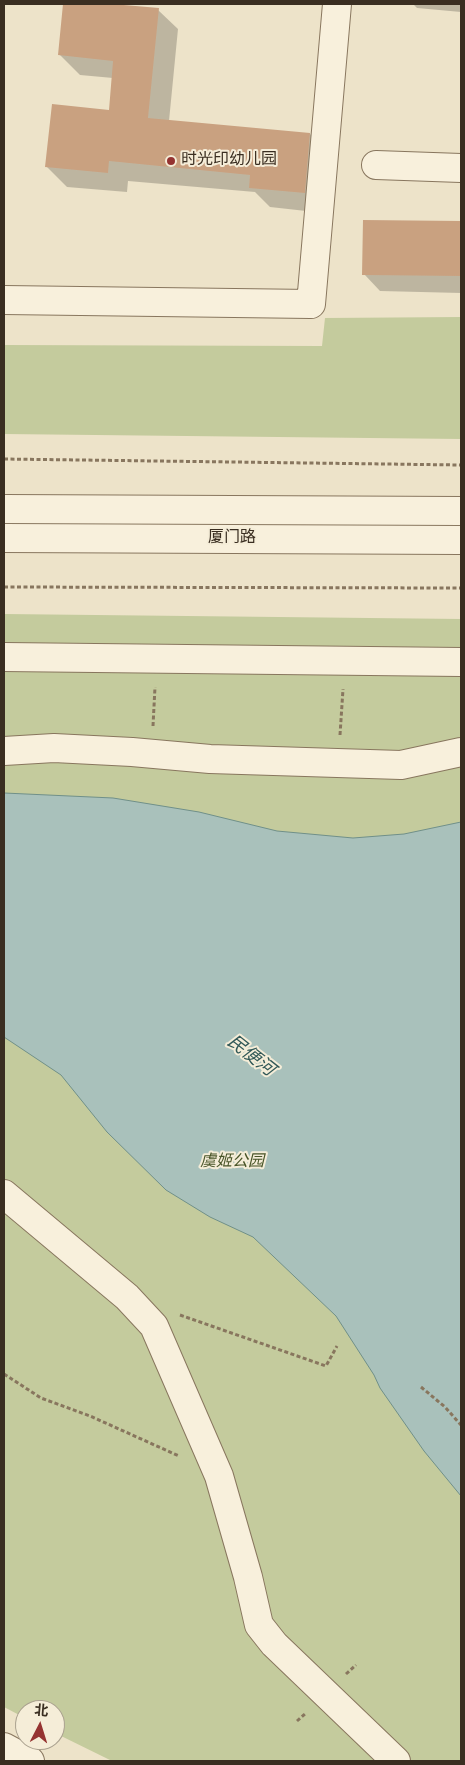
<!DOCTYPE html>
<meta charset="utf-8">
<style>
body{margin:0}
#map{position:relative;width:465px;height:1765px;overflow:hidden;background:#ede3c9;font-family:Spectral,"Noto Sans SC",serif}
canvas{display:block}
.frame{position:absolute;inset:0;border:5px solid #3a2e21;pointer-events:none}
.north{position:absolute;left:15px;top:1700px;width:50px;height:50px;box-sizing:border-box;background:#f5edd8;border:1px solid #aaa18f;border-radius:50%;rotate:5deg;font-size:14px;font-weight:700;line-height:20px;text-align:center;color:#3a2e21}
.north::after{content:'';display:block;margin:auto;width:18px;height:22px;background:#953331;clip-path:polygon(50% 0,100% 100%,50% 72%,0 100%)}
</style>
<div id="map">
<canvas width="465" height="1765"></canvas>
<div class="frame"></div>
<div class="north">北</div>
</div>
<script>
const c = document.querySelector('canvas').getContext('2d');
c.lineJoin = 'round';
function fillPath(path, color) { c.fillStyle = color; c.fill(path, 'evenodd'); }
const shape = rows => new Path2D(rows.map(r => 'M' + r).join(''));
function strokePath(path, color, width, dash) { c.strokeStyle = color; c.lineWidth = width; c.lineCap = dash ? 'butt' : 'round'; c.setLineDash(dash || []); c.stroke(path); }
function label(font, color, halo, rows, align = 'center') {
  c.font = font + ' Spectral,"Noto Sans SC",serif'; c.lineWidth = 4; c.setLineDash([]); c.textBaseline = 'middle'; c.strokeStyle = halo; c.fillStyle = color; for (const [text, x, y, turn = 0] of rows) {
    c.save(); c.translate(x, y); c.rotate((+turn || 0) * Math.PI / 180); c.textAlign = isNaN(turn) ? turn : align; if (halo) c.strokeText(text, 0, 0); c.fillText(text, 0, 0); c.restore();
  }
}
const green = shape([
 [461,317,461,439,4,434,4,345,322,346,325,318],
 [4,614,461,619,461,1761,112,1761,55,1733,55,1710,25,1710,25,1718,4,1707]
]);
const water = shape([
 [4,793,113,798,199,812,277,831,353,838,404,834,461,822,461,1496,424,1451,380,1388,374,1375,336,1316,253,1237,210,1217,166,1190,107,1132,61,1075,4,1037,4,793]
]);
const shadow = shape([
 [65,4,99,4,158,10,178,29,169,121,310,134,330,154,324,213,270,207,255,192,128,181,127,192,67,187,47,167,110,111,113,78,80,75,60,55],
 [413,4,461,4,461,12,417,8],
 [364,221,461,223,461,293,380,291,364,274]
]);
const building = shape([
 [63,4,112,4,159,8,148,118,310,133,305,193,249,188,250,175,109,161,108,173,45,167,52,104,109,110,113,61,58,55],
 [363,220,461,221,461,276,362,275]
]);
const path = shape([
 [4,459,461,465],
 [4,587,461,588],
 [153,726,155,687],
 [340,735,343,689],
 [180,1315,326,1366,337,1346],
 [4,1374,41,1398,90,1416,179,1456],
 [421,1387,445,1407,461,1425],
 [346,1674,356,1665],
 [297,1721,306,1713]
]);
const minor = shape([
 [376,165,461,168],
 [4,300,311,304,337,4],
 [4,509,461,511],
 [4,538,461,540],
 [4,657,461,662],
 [4,751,54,748,132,752,210,759,401,765,461,752],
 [4,1194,127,1297,154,1326,219,1476,248,1577,259,1625,274,1644,396,1761],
 [4,1747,30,1761]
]);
const markers = [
 [171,161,5,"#953331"]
];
const poiNames = [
 ["时光印幼儿园",181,161]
];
const streetNames = [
 ["厦门路",232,539]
];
const parkNames = [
 ["虞姬公园",232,1163]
];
const waterNames = [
 ["民便河",250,1057,38]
];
fillPath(green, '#c4cb9d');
fillPath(water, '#a9c1bb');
strokePath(water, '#709089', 1);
fillPath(shadow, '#0003');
fillPath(building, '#c9a180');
strokePath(minor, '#88765e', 30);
strokePath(path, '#88765e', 3, [4, 2.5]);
strokePath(minor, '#f8f0dc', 28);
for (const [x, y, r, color] of markers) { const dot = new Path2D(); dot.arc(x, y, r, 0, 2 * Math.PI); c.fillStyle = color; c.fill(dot); strokePath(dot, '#f5edd8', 2); }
label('16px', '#3a2e21', '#f5edd8', poiNames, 'left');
label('16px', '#3a2e21', '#f5edd8', streetNames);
label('italic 16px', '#495528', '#f5edd8', parkNames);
label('italic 18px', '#315857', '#f5edd8', waterNames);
</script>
